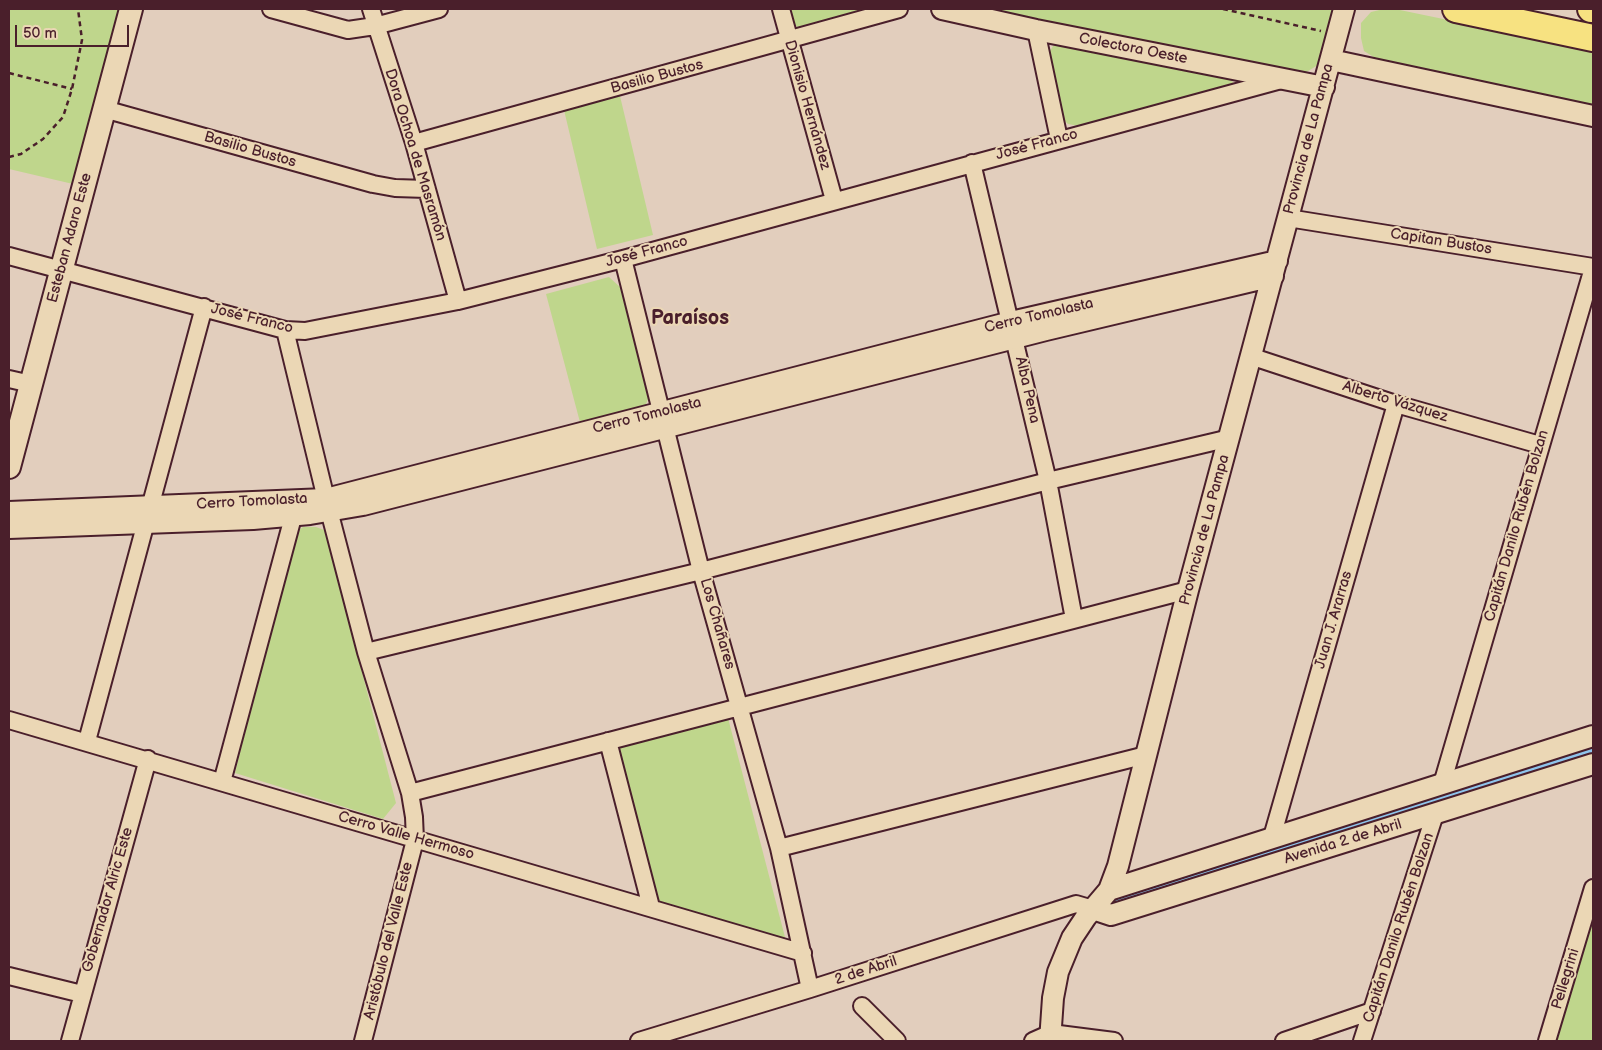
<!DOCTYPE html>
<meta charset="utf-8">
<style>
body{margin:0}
#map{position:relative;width:1602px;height:1050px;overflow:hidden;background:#e2cebd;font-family:"Balsamiq Sans",sans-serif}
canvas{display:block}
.frame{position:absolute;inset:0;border:10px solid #4a1f2b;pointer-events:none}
.scale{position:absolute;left:15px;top:25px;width:114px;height:22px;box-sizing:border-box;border:2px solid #4a1f2b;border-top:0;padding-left:6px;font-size:15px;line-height:18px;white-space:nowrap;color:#4a1f2b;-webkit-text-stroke:4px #ebd7b5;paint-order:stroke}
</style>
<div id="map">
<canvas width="1602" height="1050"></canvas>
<div class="frame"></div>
<div class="scale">50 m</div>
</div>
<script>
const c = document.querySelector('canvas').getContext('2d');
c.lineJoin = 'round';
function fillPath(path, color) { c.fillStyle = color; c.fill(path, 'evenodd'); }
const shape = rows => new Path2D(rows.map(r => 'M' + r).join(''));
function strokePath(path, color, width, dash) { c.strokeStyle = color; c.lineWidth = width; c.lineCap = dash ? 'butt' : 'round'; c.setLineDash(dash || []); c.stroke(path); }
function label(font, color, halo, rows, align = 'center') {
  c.font = font + ' "Balsamiq Sans",sans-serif'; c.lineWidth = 4; c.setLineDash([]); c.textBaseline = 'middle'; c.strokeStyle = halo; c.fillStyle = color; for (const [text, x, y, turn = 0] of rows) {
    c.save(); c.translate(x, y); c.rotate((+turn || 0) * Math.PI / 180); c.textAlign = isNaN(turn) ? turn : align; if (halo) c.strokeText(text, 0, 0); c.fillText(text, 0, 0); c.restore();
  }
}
const green = shape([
 [9,9,119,9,73,184,9,169],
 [788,9,870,9,807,29,799,28,791,22],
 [966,9,1336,9,1328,50,1318,65,1303,74],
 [1384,9,1395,9,1593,50,1593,106,1380,61,1364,51,1361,38,1361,23,1371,12],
 [1060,44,1229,79,1234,83,1232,90,1079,126,1068,124,1061,117,1049,53,1053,46],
 [620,96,653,235,597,249,564,110],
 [609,277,620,287,648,399,644,409,581,426,546,294],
 [303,527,316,527,324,530,327,537,396,803,383,819,235,773,294,534],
 [728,718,786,941,657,904,617,748],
 [1593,743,1593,757,1112,910,1109,899],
 [1593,916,1593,1041,1557,1041]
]);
const canal = shape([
 [1109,902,1593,751]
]);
const path = shape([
 [1223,9,1321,31],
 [9,73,72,89],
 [9,157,21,154,43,139,63,117,72,89,82,40,78,9]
]);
const minor = shape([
 [271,9,348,30,375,26,439,9],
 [371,9,414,143,458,301],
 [781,9,834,200],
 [1036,30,1059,139],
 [104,109,373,184,395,188,427,189],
 [414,143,899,9],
 [972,163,1048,481,1074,619],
 [1288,218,1593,267],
 [9,256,285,330,305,331,458,301,623,259,1281,80],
 [623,259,701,571,779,848,810,989],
 [285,330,326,499,366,652,410,793,414,817,415,840,363,1041],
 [1250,356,1396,404,1540,445],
 [9,379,31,384],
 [366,652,701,571,1048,481,1230,438],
 [9,720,803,953],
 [87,741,204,307],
 [608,741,651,907],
 [222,782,296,506],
 [1442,784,1593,268],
 [410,793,1188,590],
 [1272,837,1396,404],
 [779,848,1146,755],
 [9,976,82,994],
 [862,1006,897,1041],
 [70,1041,148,759],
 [639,1041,810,989,1076,904,1093,909],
 [1033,1041,1051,1033,1114,1041],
 [1284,1041,1372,1011],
 [1362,1041,1435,814],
 [1547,1041,1593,888]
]);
const tertiary = shape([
 [942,9,1036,30,1324,87],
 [1331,60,1593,116],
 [9,512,326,499,1011,322,1277,261],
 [9,528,253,519,310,514,363,505,1046,330,1273,276],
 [1109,890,1593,736],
 [1093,909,1111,915,1593,764],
 [1050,1041,1053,998,1058,972,1072,938,1086,917,1109,890,1118,866,1188,590,1344,9]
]);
const secondary = shape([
 [9,467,131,9]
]);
const trunk = shape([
 [1456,9,1593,38],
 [1591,9,1593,9]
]);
const streetNames = [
 ["Colectora Oeste",1133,49,11],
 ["Basilio Bustos",657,77,-15],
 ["Dionisio Hernández",807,105,74],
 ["Provincia de La Pampa",1309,139,-75],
 ["José Franco",1037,145,-15],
 ["Basilio Bustos",250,150,16],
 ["Dora Ochoa de Masramón",415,155,73],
 ["Esteban Adaro Este",70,238,-75],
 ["Capitan Bustos",1441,242,9],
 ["José Franco",647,252,-15],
 ["Cerro Tomolasta",1039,316,-13],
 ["José Franco",252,319,14],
 ["Alba Pena",1027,390,77],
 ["Alberto Vázquez",1395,402,17],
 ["Cerro Tomolasta",647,416,-14],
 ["Cerro Tomolasta",252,502,-3],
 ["Capitán Danilo Rubén Bolzan",1517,526,-74],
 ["Provincia de La Pampa",1205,530,-75],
 ["Juan J. Ararras",1334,620,-74],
 ["Los Chañares",717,624,74],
 ["Cerro Valle Hermoso",406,836,16],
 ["Avenida 2 de Abril",1343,842,-17],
 ["Gobernador Alric Este",108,900,-74],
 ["Capitán Danilo Rubén Bolzan",1399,928,-72],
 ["Aristóbulo del Valle Este",389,941,-76],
 ["2 de Abril",866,971,-18],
 ["Pellegrini",1566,979,-73]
];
const districtNames = [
 ["Paraísos",690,319]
];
fillPath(green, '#bfd68c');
strokePath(canal, '#8fc4ec', 16);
strokePath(minor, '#4a1f2b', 20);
strokePath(tertiary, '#4a1f2b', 24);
strokePath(secondary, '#4a1f2b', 26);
strokePath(trunk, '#4a1f2b', 30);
strokePath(path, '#4a1f2b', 2.5, [5, 4]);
strokePath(minor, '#ebd7b5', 16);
strokePath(tertiary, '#ebd7b5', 20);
strokePath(secondary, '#ebd7b5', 22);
strokePath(trunk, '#f7e281', 26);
label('15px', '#4a1f2b', '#ebd7b5', streetNames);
label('bold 20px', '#4a1f2b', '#ebd7b5', districtNames);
</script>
